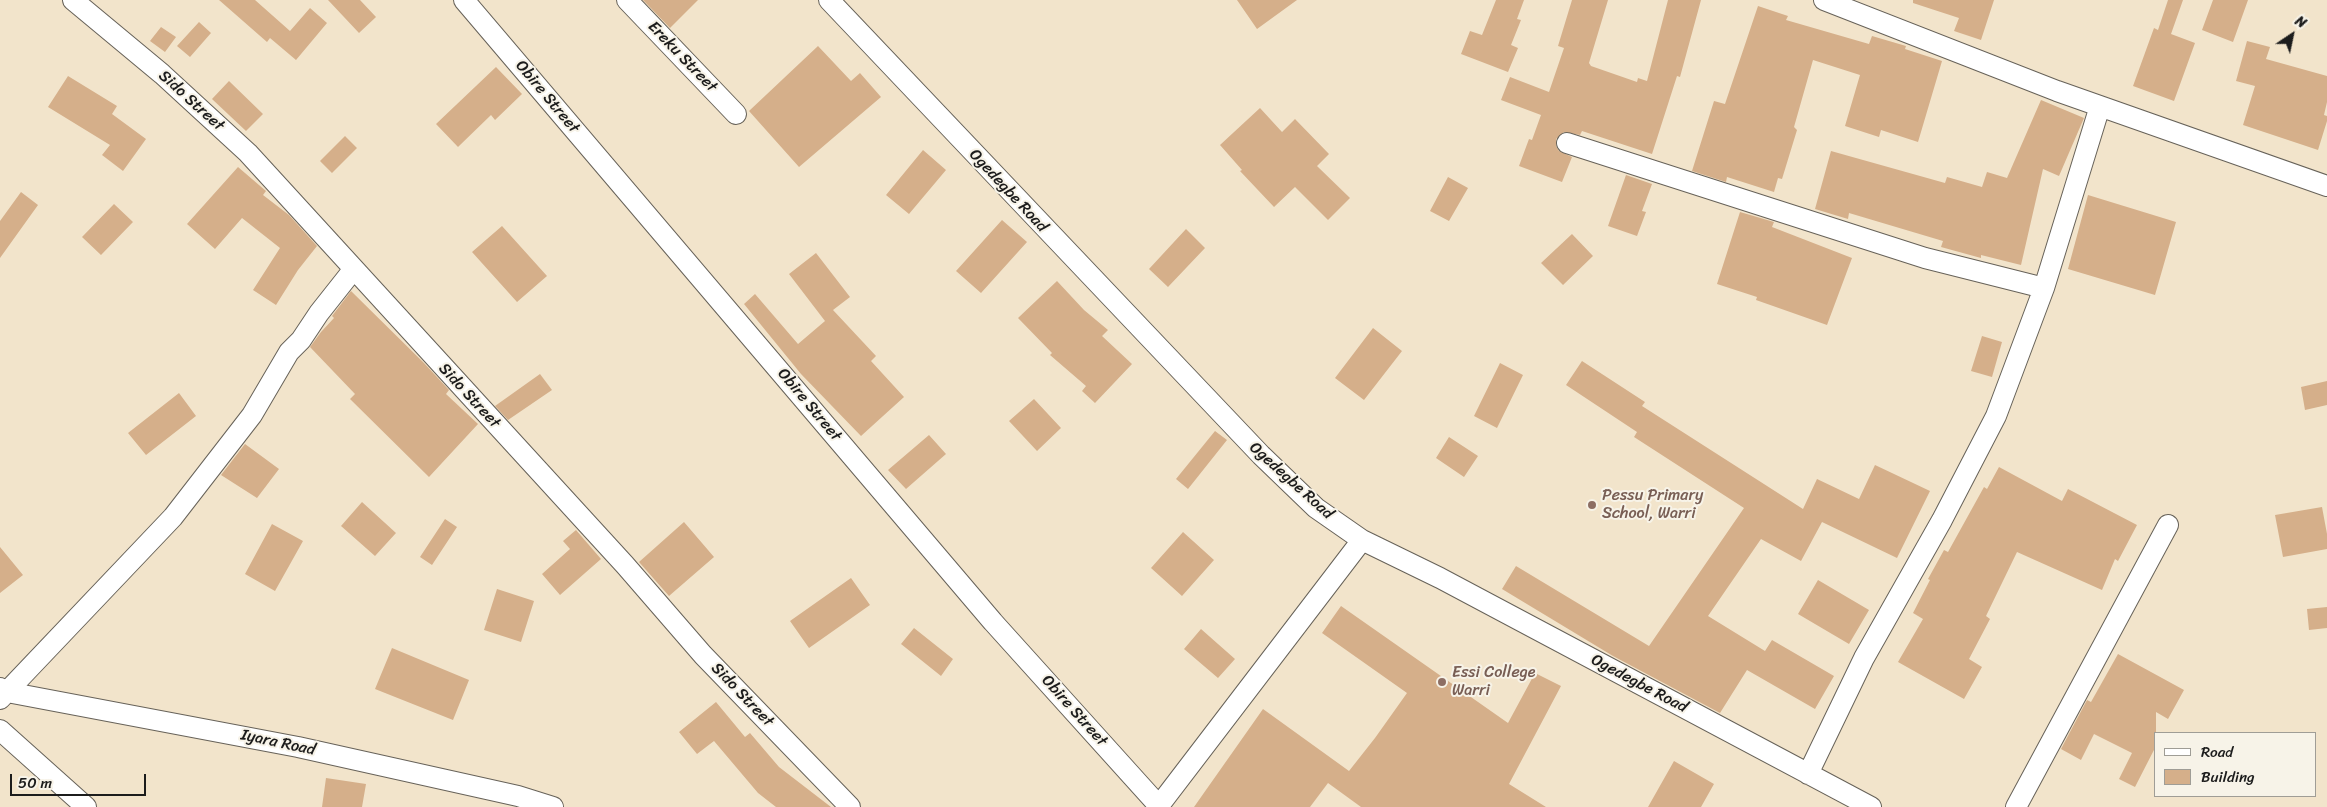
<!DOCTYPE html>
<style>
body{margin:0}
#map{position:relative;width:2327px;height:807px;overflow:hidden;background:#f2e4cb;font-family:Sriracha,sans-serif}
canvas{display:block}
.legend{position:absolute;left:2154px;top:732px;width:162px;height:65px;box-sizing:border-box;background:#f7f3e8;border:1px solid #9f9d96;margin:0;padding:6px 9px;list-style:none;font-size:15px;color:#1c1c1c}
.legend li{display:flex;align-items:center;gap:10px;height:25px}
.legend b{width:25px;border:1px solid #9f9d96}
.north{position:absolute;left:2267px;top:10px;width:50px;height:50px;-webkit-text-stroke:4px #f7f3e8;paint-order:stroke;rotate:34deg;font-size:14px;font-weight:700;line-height:20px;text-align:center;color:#1c1c1c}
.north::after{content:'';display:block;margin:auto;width:18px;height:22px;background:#1c1c1c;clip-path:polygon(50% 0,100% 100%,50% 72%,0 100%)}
.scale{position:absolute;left:10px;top:774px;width:136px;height:22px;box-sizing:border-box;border:2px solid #1c1c1c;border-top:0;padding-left:6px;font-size:15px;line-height:18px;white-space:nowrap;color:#1c1c1c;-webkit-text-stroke:4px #f7f3e8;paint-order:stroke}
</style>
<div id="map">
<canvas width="2327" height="807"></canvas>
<ul class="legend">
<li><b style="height:6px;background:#fff"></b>Road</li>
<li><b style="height:14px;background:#d5af8a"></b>Building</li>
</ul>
<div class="north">N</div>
<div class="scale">50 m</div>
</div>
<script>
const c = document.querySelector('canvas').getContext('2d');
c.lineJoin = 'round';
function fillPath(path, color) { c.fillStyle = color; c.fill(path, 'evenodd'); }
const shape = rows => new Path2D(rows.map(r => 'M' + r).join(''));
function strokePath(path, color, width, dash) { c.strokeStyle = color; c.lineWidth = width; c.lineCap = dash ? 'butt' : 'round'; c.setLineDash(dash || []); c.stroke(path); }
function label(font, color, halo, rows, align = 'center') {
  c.font = font + ' Sriracha,sans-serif'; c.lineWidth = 4; c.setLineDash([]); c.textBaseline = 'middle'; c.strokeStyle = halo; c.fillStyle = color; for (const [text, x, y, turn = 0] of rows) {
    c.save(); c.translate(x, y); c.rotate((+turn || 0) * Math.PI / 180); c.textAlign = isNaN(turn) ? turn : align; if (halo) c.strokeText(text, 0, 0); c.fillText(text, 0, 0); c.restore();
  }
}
const building = shape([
 [219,0,255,0,290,31,310,8,327,23,296,60,270,38,267,42],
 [328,0,360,0,376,17,359,33],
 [643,0,698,0,670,28],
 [1237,0,1297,0,1257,29],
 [1496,0,1524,0,1517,19,1521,20,1511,45,1518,48,1508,72,1461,54,1470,31,1482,35],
 [1572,0,1608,0,1589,63,1591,66,1637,82,1638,78,1647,81,1668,0,1701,0,1680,77,1677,76,1652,154,1582,131,1580,135,1564,132,1556,139,1556,146,1559,151,1572,157,1562,182,1519,166,1529,139,1532,140,1541,115,1501,100,1510,77,1549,92,1564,48,1558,46],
 [1913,0,1994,0,1981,40,1954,31,1959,18,1913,3],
 [2168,0,2183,0,2171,34,2195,43,2174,101,2133,86,2154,28,2158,30],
 [2213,0,2248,0,2233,42,2202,30],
 [1758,6,1788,16,1786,20,1869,44,1872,36,1906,46,1905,49,1942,61,1918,142,1881,130,1879,137,1845,126,1860,75,1813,60,1794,127,1797,130,1782,179,1778,178,1774,192,1727,177,1726,182,1692,171,1714,101,1725,104],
 [199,22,211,33,190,57,177,46],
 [161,27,176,37,165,52,150,41],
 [2247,41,2270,47,2266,59,2327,76,2327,102,2324,115,2327,116,2327,121,2318,150,2243,125,2255,86,2236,81],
 [818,46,851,81,860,73,881,97,799,167,749,111],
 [496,67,522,94,495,120,491,115,458,147,436,124],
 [68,76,117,106,112,114,146,139,123,171,102,155,110,145,48,107],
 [229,81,263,114,246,131,212,99],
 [2041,100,2084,118,2059,176,2043,169,2021,265,1981,255,1981,258,1941,247,1943,241,1849,213,1848,219,1815,209,1831,151,1945,183,1947,177,1982,187,1987,172,2007,178],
 [1260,108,1282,132,1295,119,1329,154,1317,166,1350,198,1328,220,1295,187,1274,207,1240,171,1242,170,1220,145],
 [345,136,357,148,332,173,320,161],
 [923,150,946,170,909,214,886,195],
 [238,167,266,191,263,195,289,215,317,246,298,270,276,305,253,290,280,248,242,218,215,249,187,224],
 [1626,175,1652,184,1642,211,1646,212,1637,236,1608,226],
 [1448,177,1468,188,1449,221,1430,211],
 [21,192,38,205,0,258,0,221],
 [2088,195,2176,222,2155,295,2068,269],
 [114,204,133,222,101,255,82,237],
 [1740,212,1774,222,1772,227,1852,258,1827,325,1756,300,1757,297,1717,284],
 [1002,220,1027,242,981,293,956,271],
 [502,226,547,276,517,302,472,252],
 [1186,229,1205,248,1168,287,1149,269],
 [1572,234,1593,256,1563,285,1541,263],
 [816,253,850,297,833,310,876,356,871,361,904,397,861,436,801,374,744,304,755,294,798,344,825,321,789,274],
 [1057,281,1084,310,1108,330,1102,336,1132,364,1095,403,1082,391,1086,386,1050,355,1052,353,1018,318],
 [351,291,424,363,449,390,446,394,478,424,429,477,350,399,355,394,310,347,321,332,334,318,332,316],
 [1373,328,1402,351,1364,400,1335,378],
 [1982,336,2002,342,1992,377,1971,371],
 [1582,361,1645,402,1642,406,1803,509,1817,479,1859,499,1875,465,1930,491,1897,558,1822,522,1801,561,1761,539,1708,616,1765,651,1772,640,1834,676,1815,709,1747,670,1720,713,1613,656,1502,589,1516,566,1649,646,1744,508,1634,437,1637,432,1566,385],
 [1500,363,1523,375,1497,428,1474,416],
 [540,374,552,390,508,420,495,406],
 [2327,381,2327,405,2305,410,2301,387],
 [179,393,196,416,146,455,128,433],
 [1034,399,1061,428,1037,451,1009,421],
 [1215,431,1227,440,1188,489,1176,479],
 [929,435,946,454,906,489,888,470],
 [1449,437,1478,456,1464,477,1436,458],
 [245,444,279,469,257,498,221,475],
 [1999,467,2062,501,2068,489,2137,525,2118,561,2115,559,2102,590,2017,552,1986,616,1990,619,1969,659,1982,667,1964,699,1898,662,1923,619,1913,613,1930,580,1928,579,1944,550,1948,552,1984,487,1987,489],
 [362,502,396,533,375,556,341,526],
 [2322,507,2327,534,2327,549,2283,557,2275,515],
 [445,519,457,527,432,565,420,557],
 [684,522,714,557,669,596,639,562],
 [272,524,303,541,275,591,245,574],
 [576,530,601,559,560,595,542,574,570,549,563,541],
 [1183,532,1214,560,1182,596,1151,568],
 [0,547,23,575,0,593],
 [851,578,870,605,809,648,790,621],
 [1818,580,1869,610,1849,644,1798,614],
 [497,589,534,601,521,642,484,630],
 [1341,606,1508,723,1535,673,1561,686,1509,784,1546,807,1361,807,1328,783,1310,807,1194,807,1263,709,1349,771,1375,738,1407,693,1322,633],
 [2327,607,2327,628,2309,630,2307,609],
 [914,628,953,659,941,676,901,644],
 [1201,629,1235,659,1218,678,1184,649],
 [392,648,469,680,453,720,375,689],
 [2118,654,2184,690,2168,719,2156,712,2156,746,2135,787,2119,779,2132,753,2094,734,2081,760,2061,749,2087,700,2091,702],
 [716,702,745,737,750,733,779,767,831,807,776,807,758,793,714,741,697,754,679,732],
 [1674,761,1714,784,1701,807,1648,807],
 [326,778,366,784,362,807,322,807]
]);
const street = shape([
 [73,0,162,74,248,153,625,565,703,655,850,807],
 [464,0,993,622,1159,806],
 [627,0,736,114],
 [829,0,1261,455,1316,508,1362,540,1440,578,1871,807],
 [1824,0,2057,91,2327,186],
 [1567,143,1925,258,2044,288],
 [0,688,7,692,298,747,518,796,553,807],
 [0,699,173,517,252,415,289,352,301,340,319,313,353,270],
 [0,730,86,807],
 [1808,774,1864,658,1942,520,1996,416,2044,288,2100,106],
 [1158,807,1362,540],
 [2016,807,2168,525]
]);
const markers = [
 [1592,505,5,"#8d6e63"],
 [1442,682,5,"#8d6e63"]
];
const streetNames = [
 ["Ereku Street",682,57,46],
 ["Obire Street",547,97,50],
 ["Sido Street",191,101,42],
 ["Ogedegbe Road",1008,191,47],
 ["Sido Street",469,396,47],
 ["Obire Street",809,405,50],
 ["Ogedegbe Road",1291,481,42],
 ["Ogedegbe Road",1639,684,28],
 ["Sido Street",742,695,46],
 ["Obire Street",1074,711,48],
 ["Iyara Road",278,743,12]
];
const educationNames = [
 ["Pessu Primary",1602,496],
 ["School, Warri",1602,514],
 ["Essi College",1452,673],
 ["Warri",1452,691]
];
fillPath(building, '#d5af8a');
strokePath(street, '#676259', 22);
strokePath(street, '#fff', 20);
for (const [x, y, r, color] of markers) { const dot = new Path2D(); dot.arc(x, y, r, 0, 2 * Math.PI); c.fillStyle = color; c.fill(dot); strokePath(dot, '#f7f3e8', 2); }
label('16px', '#1c1c1c', '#f7f3e8', streetNames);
label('16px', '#785e54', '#f7f3e8', educationNames, 'left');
</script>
